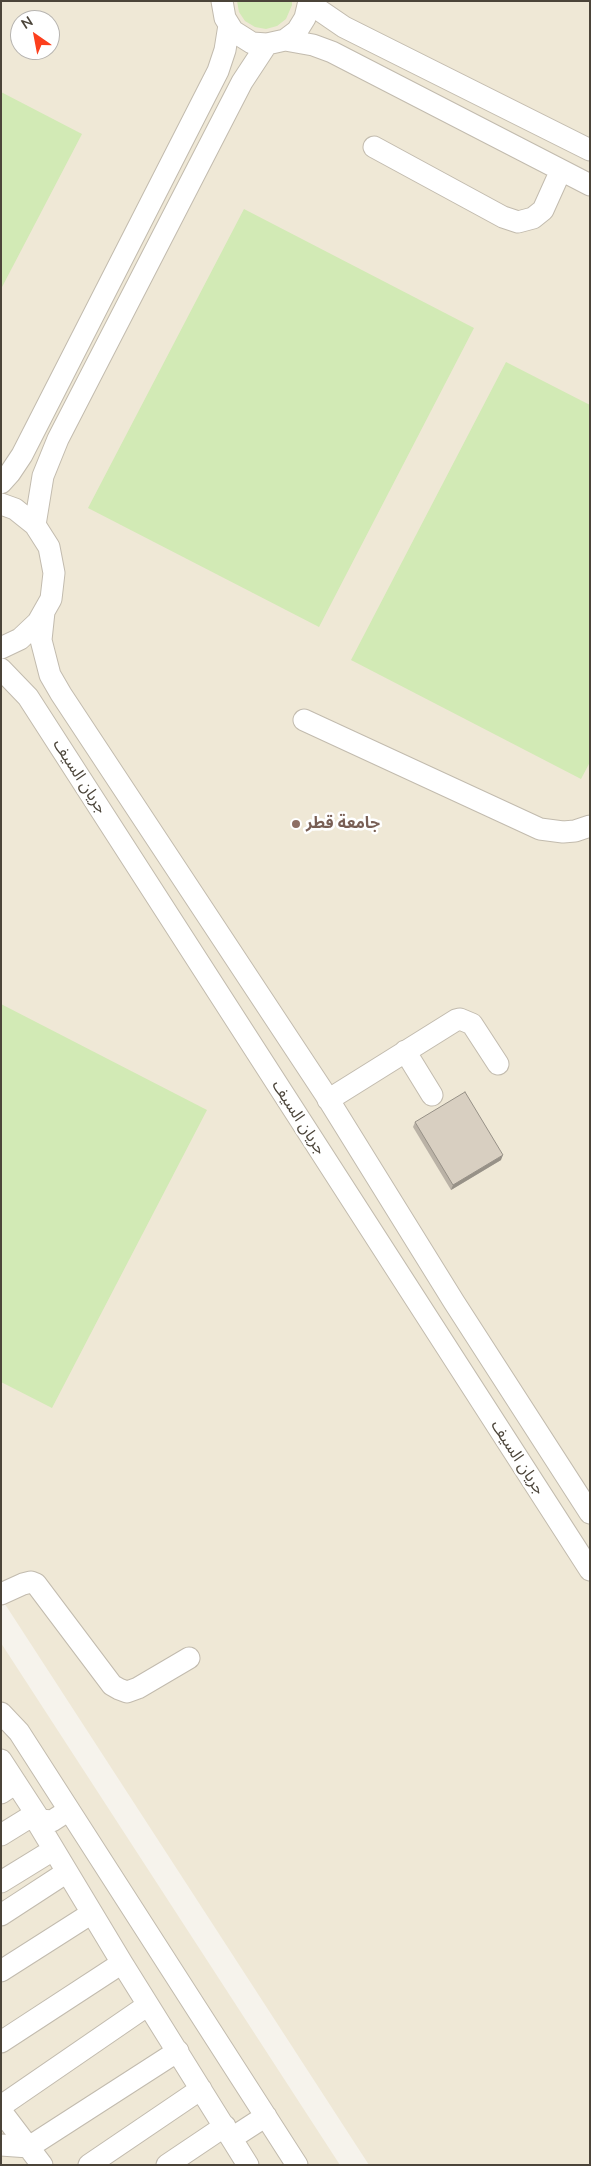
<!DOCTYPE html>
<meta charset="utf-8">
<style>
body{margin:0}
#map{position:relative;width:591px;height:2166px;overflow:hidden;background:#f6f3ec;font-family:"Nunito Sans",sans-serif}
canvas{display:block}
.frame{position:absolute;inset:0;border:2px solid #4b4439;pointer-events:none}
.north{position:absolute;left:10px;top:10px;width:50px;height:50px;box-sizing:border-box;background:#fff;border:1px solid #b7b4b0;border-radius:50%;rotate:327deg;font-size:14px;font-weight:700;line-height:20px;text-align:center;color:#4b4439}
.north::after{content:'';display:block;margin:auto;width:18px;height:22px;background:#fc3f1d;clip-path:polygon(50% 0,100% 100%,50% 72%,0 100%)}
</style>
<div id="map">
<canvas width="591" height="2166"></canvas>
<div class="frame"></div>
<div class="north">N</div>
</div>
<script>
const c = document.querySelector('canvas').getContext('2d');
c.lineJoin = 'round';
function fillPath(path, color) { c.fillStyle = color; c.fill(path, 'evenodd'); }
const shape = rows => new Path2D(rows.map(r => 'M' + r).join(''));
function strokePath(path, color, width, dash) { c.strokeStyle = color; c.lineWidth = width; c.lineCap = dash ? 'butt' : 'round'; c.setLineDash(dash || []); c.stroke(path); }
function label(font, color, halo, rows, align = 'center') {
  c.font = font + ' "Nunito Sans","Noto Sans Arabic",sans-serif'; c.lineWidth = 5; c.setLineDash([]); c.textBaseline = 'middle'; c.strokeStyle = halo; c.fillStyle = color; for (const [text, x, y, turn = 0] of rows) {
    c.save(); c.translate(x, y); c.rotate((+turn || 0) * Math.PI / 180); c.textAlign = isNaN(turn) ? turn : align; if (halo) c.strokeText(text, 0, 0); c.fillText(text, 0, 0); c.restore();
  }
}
const education = shape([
 [1,1,590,1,590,2165,369,2165,1,1598],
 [20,20,50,20,50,50,20,50],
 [1,1643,340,2165,1,2165]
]);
const green = shape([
 [237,1,292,1,292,5,286,19,277,26,266,29,255,27,245,21,239,12],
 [1,92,82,134,1,289],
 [244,209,474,328,319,627,88,508],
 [506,362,590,405,590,762,581,779,351,660],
 [1,1004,207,1110,52,1408,1,1382]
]);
const minor = shape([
 [222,1,225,18,233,31,252,43,267,44,285,40,297,31,305,18,309,1],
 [309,3,344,27,590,150],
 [285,40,313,45,332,52,590,185],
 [374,147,503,217,518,222,533,218,543,210,561,170],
 [1,483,10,473,22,455,218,71,225,50,229,25],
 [1,504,15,509,35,525,49,547,54,573,51,599,38,622,20,639,1,648],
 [35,525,43,476,58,439,242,82,267,44],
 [44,612,41,640,50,675,61,694,325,1094,454,1302,590,1513],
 [1,669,28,697,590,1570],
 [304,720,540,829,563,832,575,831,590,826],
 [405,1051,432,1095],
 [328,1100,456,1020,460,1019,472,1024,498,1064],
 [1,1594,23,1584,31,1582,36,1584,112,1685,119,1689,127,1692,138,1688,189,1658],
 [1,1713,19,1732,297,2165],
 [1,1760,40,1820,52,1821,69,1810],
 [1,1793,16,1783],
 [33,1815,122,1963,248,2165],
 [1,1835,35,1814],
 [1,1882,53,1850],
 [1,1915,67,1872],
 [1,1971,92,1913],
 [1,2042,122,1963],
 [1,2106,148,2005],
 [1,2111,42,2165],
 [232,2138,266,2116],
 [1,2145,29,2147,178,2051],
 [89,2165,201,2089],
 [167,2165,225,2126]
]);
const wall = shape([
 [415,1122,501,1160,451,1190,413,1127]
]);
const shadedWall = shape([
 [503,1155,501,1160,451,1190,453,1185]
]);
const building = shape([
 [465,1092,503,1155,453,1185,415,1122,465,1092]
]);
const markers = [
 [296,824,5,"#8d6e63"]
];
const streetNames = [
 ["جريان السيف",79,777,57],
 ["جريان السيف",298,1118,57],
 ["جريان السيف",517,1458,57]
];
const educationNames = [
 ["جامعة قطر",306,824]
];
fillPath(education, '#efe8d6');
fillPath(green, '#d2eab5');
strokePath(minor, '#c2bbae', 23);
strokePath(minor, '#fff', 21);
fillPath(wall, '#bab2a6');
fillPath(shadedWall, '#979187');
fillPath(building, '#d8cfc1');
strokePath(building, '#979187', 1);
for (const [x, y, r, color] of markers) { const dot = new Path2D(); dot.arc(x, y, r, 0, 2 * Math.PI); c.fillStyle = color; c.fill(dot); strokePath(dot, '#fff', 2); }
label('16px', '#4b4439', '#fff', streetNames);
label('bold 16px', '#785e54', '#fff', educationNames, 'left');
</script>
